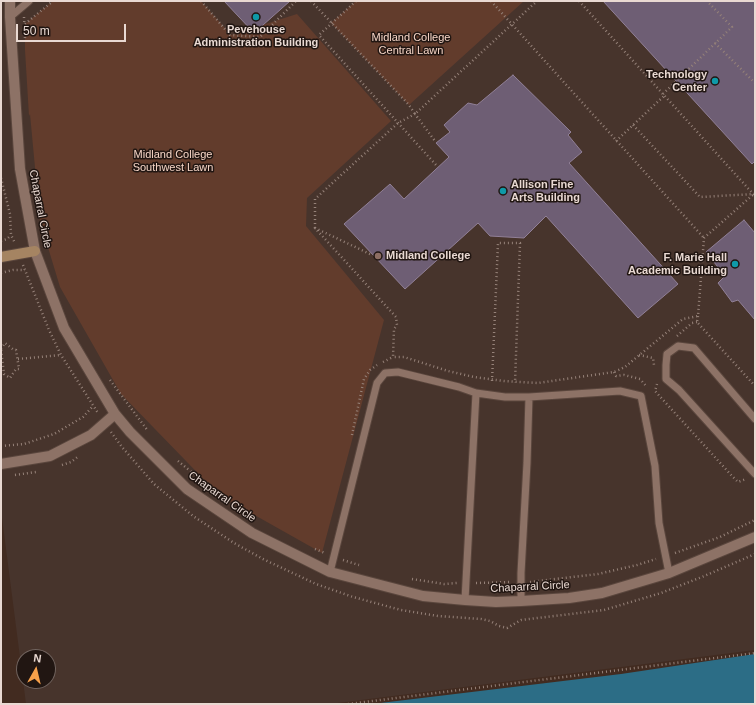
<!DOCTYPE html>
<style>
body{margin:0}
#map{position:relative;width:756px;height:705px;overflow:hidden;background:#422b20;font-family:Arial,sans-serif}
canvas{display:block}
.frame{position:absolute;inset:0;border:2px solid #e9d9d2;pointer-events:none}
.north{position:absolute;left:16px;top:649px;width:40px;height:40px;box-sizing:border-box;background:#211612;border:1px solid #71645f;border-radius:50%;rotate:8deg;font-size:11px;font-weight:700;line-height:16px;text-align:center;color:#e9d9d2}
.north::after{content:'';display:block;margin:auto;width:14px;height:18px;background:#f8a14a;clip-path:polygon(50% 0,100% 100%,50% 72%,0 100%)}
.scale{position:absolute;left:16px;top:24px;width:110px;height:18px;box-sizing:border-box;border:2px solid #e9d9d2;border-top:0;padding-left:5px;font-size:12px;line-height:14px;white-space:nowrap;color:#e9d9d2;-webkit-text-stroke:3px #211612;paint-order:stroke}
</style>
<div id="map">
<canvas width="756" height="705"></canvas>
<div class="frame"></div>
<div class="north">N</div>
<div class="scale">50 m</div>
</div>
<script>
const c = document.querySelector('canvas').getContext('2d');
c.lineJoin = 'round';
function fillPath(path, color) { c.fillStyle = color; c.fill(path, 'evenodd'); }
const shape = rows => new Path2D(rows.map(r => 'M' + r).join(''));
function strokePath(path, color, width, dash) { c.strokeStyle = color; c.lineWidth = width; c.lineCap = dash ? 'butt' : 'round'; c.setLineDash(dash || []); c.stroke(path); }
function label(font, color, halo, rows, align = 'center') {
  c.font = font + ' Arial,sans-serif'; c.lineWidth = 3; c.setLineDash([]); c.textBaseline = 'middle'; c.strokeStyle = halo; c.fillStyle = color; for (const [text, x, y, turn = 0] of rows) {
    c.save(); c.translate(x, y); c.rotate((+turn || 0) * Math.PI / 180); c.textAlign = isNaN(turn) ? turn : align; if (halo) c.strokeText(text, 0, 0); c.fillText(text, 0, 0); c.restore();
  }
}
const education = shape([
 [1,1,755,1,755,650,330,704,26,704,1,510],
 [24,657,48,657,48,681,24,681]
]);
const green = shape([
 [53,1,201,1,231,35,297,14,391,121,307,198,306,226,384,320,322,553,219,495,121,394,60,287,40,221,30,114,29,116,25,50,25,24],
 [356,1,524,1,409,105,331,23]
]);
const water = shape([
 [755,654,755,704,372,704,621,674]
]);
const building = shape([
 [224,1,290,1,254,33,224,1],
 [603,1,755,1,755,161,752,164,603,1],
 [513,75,571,132,568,135,582,152,569,163,678,284,638,318,546,216,524,238,490,236,478,223,405,289,344,224,390,184,404,199,449,157,436,143,450,132,444,125,468,103,477,105,513,75],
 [744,220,755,233,755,320,738,300,732,302,718,283,725,276,706,252,744,220]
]);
const path = shape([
 [201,1,230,35,260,37,296,1],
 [311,1,409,105,415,114,537,1],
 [356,1,319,35,436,165],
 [491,1,704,238],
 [579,1,755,196],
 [24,17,25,38],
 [25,24,53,1],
 [715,43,755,83],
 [663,94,732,27,707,1],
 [633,125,700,197,754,194],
 [616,141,664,96],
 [1,178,10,214,11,235,15,243],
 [315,228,315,199,398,123,415,114,435,141],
 [1,241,7,239,11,235],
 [370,254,315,228,396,317,397,325,394,329,393,357,404,357,448,371,474,377,504,381,538,383,579,377,614,372,625,367,683,319,698,316,704,238,755,193],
 [23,265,49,330,61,355,98,413],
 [1,273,13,270,25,270],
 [698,316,697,322,755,386],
 [677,336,692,323,697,322],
 [1,349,5,343,14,350,16,350,19,369,16,369,10,378,4,374,1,349],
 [639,355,653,358,654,365],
 [18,359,61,355],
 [383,362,393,357],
 [614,372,616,376,624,375,640,379,647,387],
 [110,380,148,431],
 [492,381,498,243,520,243,515,383],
 [657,384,655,391,732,476,738,482,746,479],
 [111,432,122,447,154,484,193,516,234,543,263,559,316,584,353,597,401,610,438,616,481,619,490,621,499,626,507,628,521,620,604,610,661,593,702,577,755,554],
 [352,435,364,379,370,370,377,365],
 [1,446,24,444,54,434,83,417,93,406],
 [178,461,216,492],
 [62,465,71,462,79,456],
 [15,475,36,472],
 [315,549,325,553],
 [675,553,720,537,755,520],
 [343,560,359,565],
 [412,579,444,584,457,583],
 [530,582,598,574,637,565,656,559],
 [476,583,511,582],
 [348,704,755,653]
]);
const lane = shape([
 [10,17,29,1],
 [476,393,505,397,529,397],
 [755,419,694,348,678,346,667,354,666,365,666,379,679,390,755,474],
 [330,572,377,383,385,373,398,372,459,387,476,393,465,600],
 [521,601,521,573,527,463,529,397,620,391,641,396,655,466,659,523,669,573]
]);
const street = shape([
 [10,1,10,17,20,169,35,251,64,328,115,414,130,432,187,489,252,533,330,572,423,596,465,600,496,602,521,601,569,598,602,593,669,573,755,537],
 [1,464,50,456,91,435,115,414]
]);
const secondary = shape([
 [1,257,35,251]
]);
const markers = [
 [256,17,4,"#0f9aa8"],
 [715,81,4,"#0f9aa8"],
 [503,191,4,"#0f9aa8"],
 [378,256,4,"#8d6e63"],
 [735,264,4,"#0f9aa8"]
];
const poiNames = [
 ["Pevehouse",256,30,"center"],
 ["Administration Building",256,43,"center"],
 ["Technology",707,75],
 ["Center",707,88],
 ["Allison Fine",511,185,"left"],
 ["Arts Building",511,198,"left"],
 ["Midland College",386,256,"left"],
 ["F. Marie Hall",727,258],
 ["Academic Building",727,271]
];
const parkNames = [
 ["Midland College",411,38],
 ["Central Lawn",411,51],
 ["Midland College",173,155],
 ["Southwest Lawn",173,168]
];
const streetNames = [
 ["Chaparral Circle",40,209,79],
 ["Chaparral Circle",222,497,35],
 ["Chaparral Circle",530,587,-3]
];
fillPath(education, '#47342c');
fillPath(green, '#623c2c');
fillPath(water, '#2c6d86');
fillPath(building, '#6e5e74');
strokePath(building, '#918097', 1);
strokePath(lane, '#5a463d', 9);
strokePath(street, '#5a463d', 12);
strokePath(secondary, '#5a463d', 12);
strokePath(path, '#968279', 2.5, [1, 3]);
strokePath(lane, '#8d7266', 7);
strokePath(street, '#8d7266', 10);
strokePath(secondary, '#a58462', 10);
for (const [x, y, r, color] of markers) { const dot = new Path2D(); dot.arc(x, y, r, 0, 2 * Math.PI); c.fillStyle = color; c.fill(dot); strokePath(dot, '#211612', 1.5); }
label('bold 11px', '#e9d9d2', '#211612', poiNames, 'right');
label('11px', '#f6d5c6', '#211612', parkNames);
label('11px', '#e9d9d2', '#211612', streetNames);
</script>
